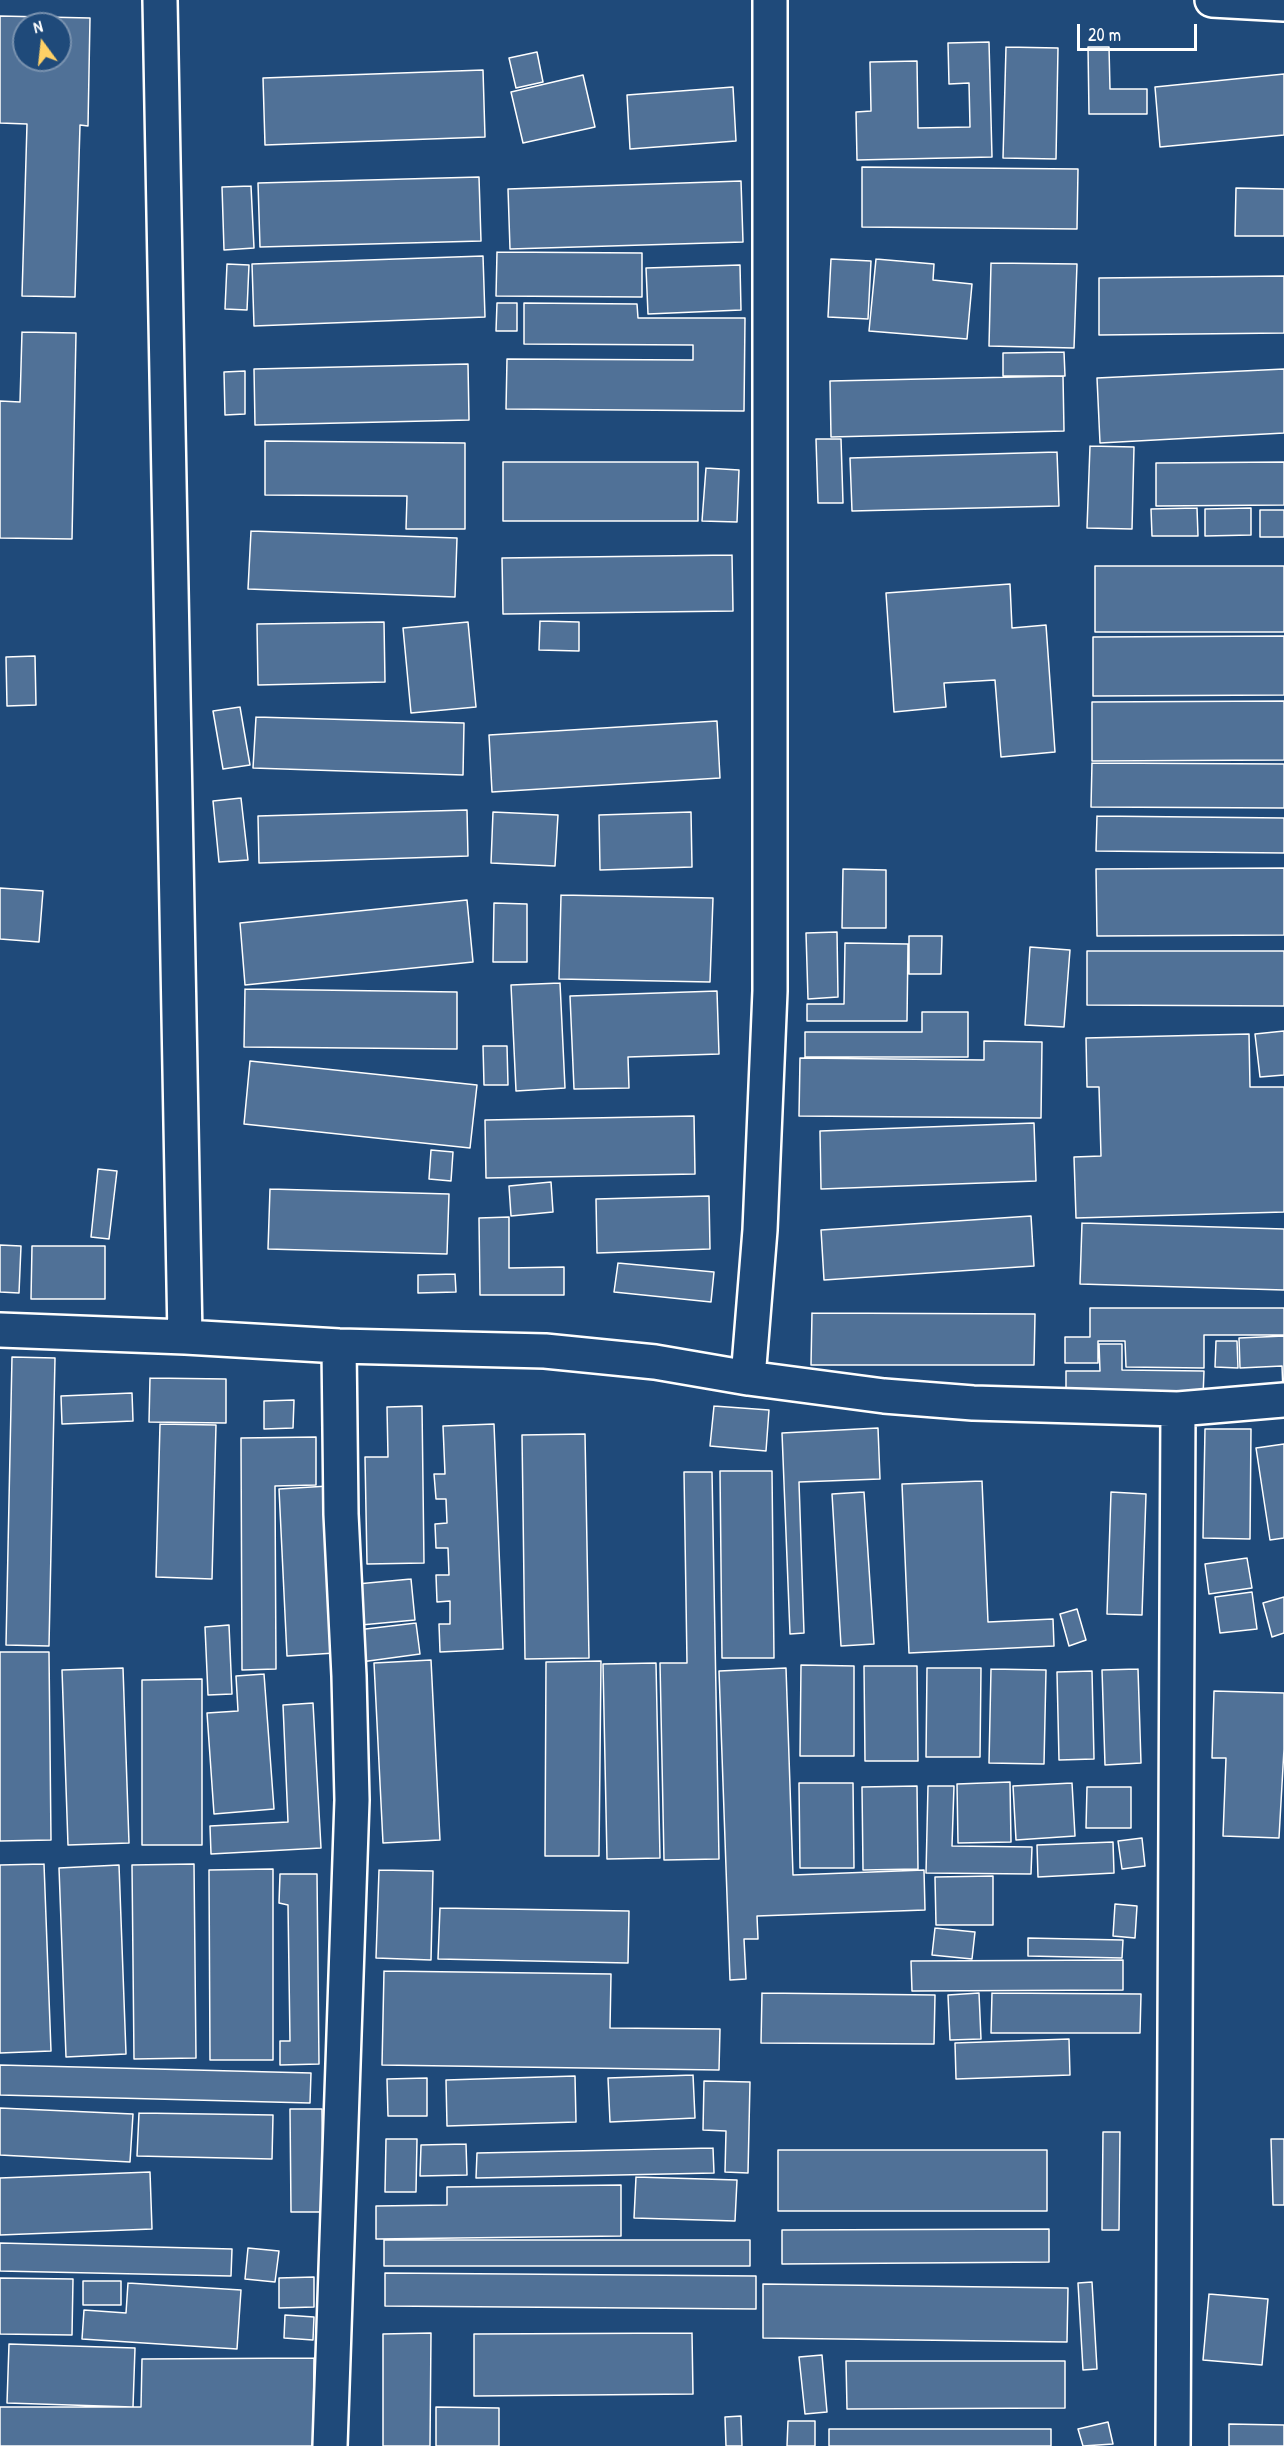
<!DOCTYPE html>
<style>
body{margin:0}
#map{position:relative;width:1284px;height:2446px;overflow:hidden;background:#1f4a7a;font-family:"Patrick Hand",sans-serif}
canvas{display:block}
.north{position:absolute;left:12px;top:12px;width:60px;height:60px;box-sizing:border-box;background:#1f4a7a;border:2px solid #7992af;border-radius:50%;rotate:345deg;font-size:16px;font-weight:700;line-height:24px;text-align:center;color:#fff}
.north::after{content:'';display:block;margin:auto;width:21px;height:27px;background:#ffd166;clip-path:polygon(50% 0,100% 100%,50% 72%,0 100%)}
.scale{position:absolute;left:1077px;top:24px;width:120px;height:27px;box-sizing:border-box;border:3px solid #fff;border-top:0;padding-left:8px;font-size:18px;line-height:21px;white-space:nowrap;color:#fff;-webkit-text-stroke:4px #1f4a7a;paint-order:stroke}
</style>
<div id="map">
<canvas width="1284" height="2446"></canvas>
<div class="north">N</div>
<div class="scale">20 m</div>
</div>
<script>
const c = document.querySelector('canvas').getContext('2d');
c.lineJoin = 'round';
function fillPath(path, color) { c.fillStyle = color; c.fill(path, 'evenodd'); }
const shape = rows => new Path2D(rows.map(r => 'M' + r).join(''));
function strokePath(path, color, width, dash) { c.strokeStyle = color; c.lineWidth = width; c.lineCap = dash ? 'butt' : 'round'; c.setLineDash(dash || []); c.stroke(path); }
const building = shape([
 [0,16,90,18,88,126,80,125,75,297,22,296,27,124,0,123,0,16],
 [24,24,60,24,60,60,24,60,24,24],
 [989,42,992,157,857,160,856,112,871,111,870,62,917,61,918,128,970,127,969,83,949,84,948,43,989,42],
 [1006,47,1058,48,1056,159,1003,158,1006,47],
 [1088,47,1109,47,1110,89,1147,89,1147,114,1089,114,1088,47],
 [537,52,543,82,516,88,509,58,537,52],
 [483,70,485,137,265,145,263,78,483,70],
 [1284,74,1284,135,1160,147,1155,87,1284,74],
 [583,75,595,127,523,143,511,92,583,75],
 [733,87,736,141,630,149,627,95,733,87],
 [862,167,1078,169,1077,229,862,227,862,167],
 [479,177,481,241,260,247,258,183,479,177],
 [741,181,743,242,510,249,508,189,741,181],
 [251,186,254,248,224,250,222,187,251,186],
 [1236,188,1284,189,1284,236,1235,236,1236,188],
 [497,252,642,253,642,297,496,296,497,252],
 [483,256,485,317,254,326,252,264,483,256],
 [831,259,871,261,868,319,828,317,831,259],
 [876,259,934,264,933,280,972,284,967,339,869,331,876,259],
 [991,263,1077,264,1074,348,989,346,991,263],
 [227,264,249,265,247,310,225,309,227,264],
 [740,265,741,310,648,314,646,268,740,265],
 [1284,276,1284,333,1099,335,1099,278,1284,276],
 [497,303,517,303,517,331,496,331,497,303],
 [524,303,637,304,638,318,745,318,744,411,506,409,507,359,693,360,693,345,524,344,524,303],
 [22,332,76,333,72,539,0,538,0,401,20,402,22,332],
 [1064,352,1065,376,1003,376,1003,353,1064,352],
 [468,364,469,420,255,425,254,369,468,364],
 [1284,369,1284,433,1100,443,1097,378,1284,369],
 [245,371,245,414,225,415,224,372,245,371],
 [1063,376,1064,431,831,437,830,381,1063,376],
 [816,439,841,439,843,503,818,503,816,439],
 [265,441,465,443,465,529,406,529,407,496,265,495,265,441],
 [1090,446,1134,447,1132,529,1087,528,1090,446],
 [1057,452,1059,506,852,511,850,458,1057,452],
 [503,462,698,462,698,521,503,521,503,462],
 [1284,462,1284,505,1156,506,1156,463,1284,462],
 [706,468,739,470,737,522,702,521,706,468],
 [1197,508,1198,536,1152,536,1151,509,1197,508],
 [1251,508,1251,535,1205,536,1205,509,1251,508],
 [1260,510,1284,510,1284,537,1260,537,1260,510],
 [251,531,457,538,455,597,248,589,251,531],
 [732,555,733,611,503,614,502,558,732,555],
 [1095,566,1284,566,1284,632,1095,632,1095,566],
 [1010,584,1012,628,1046,625,1055,752,1001,757,995,680,944,683,946,707,894,712,886,593,1010,584],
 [540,621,579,622,579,651,539,650,540,621],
 [384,622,385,682,258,685,257,624,384,622],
 [468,622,476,707,411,713,403,628,468,622],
 [1284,636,1284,695,1093,696,1093,637,1284,636],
 [35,656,36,705,7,706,6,657,35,656],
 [1284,701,1284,760,1092,761,1092,702,1284,701],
 [240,707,250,765,223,769,213,711,240,707],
 [256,717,464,723,463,775,253,768,256,717],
 [717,721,720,778,492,792,489,735,717,721],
 [1092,763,1284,764,1284,808,1091,807,1092,763],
 [241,798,248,860,219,862,213,801,241,798],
 [467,810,468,856,259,863,258,816,467,810],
 [493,812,558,815,555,866,491,863,493,812],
 [691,812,692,867,600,870,599,815,691,812],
 [1097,816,1284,818,1284,853,1096,851,1097,816],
 [1284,868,1284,935,1097,936,1096,869,1284,868],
 [843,869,886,870,886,928,842,928,843,869],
 [0,888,43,891,39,942,0,939,0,888],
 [561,895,713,898,710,982,559,979,561,895],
 [467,900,473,962,245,985,240,923,467,900],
 [494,903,527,904,527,962,493,962,494,903],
 [837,932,838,997,808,999,806,933,837,932],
 [909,936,942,936,941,974,909,974,909,936],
 [845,943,908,944,907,1021,807,1021,807,1004,844,1004,845,943],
 [1030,947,1070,950,1064,1027,1025,1025,1030,947],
 [1087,951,1284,951,1284,1006,1087,1005,1087,951],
 [560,983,565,1088,516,1091,511,985,560,983],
 [245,989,457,992,457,1049,244,1047,245,989],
 [717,991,719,1054,628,1057,629,1088,574,1089,570,996,717,991],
 [922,1012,968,1012,968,1057,805,1057,805,1032,922,1032,922,1012],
 [1284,1031,1284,1075,1260,1077,1255,1034,1284,1031],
 [1249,1034,1250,1087,1284,1087,1284,1212,1076,1218,1074,1157,1101,1156,1099,1087,1087,1087,1086,1038,1249,1034],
 [984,1041,1042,1042,1041,1118,799,1116,800,1058,984,1060,984,1041],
 [483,1046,507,1046,508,1085,484,1085,483,1046],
 [250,1061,477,1085,470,1148,244,1124,250,1061],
 [694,1116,695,1174,486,1178,485,1120,694,1116],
 [1034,1123,1036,1181,821,1189,820,1131,1034,1123],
 [431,1150,453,1152,451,1181,429,1179,431,1150],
 [98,1169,117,1171,109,1239,91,1237,98,1169],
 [551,1182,553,1212,511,1216,509,1186,551,1182],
 [270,1189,449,1194,447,1254,268,1249,270,1189],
 [709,1196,710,1249,597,1253,596,1199,709,1196],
 [1031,1216,1034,1266,824,1280,821,1230,1031,1216],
 [509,1217,509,1268,564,1267,564,1295,480,1295,479,1218,509,1217],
 [1082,1223,1284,1229,1284,1290,1080,1284,1082,1223],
 [0,1245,21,1246,19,1293,0,1292,0,1245],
 [32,1246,105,1246,105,1299,31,1299,32,1246],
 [618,1263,714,1272,711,1302,614,1292,618,1263],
 [455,1274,456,1292,418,1293,418,1275,455,1274],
 [1090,1308,1284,1308,1284,1335,1204,1335,1204,1368,1126,1367,1125,1341,1098,1341,1098,1363,1065,1363,1065,1337,1090,1337,1090,1308],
 [812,1313,1035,1314,1034,1365,811,1365,812,1313],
 [1284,1336,1284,1392,1283,1392,1282,1366,1240,1368,1239,1338,1284,1336],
 [1216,1341,1237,1341,1238,1368,1215,1367,1216,1341],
 [1099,1344,1122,1344,1122,1370,1204,1371,1203,1397,1066,1398,1066,1371,1100,1371,1099,1344],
 [12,1357,55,1358,49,1646,6,1645,12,1357],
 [150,1378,226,1379,226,1423,149,1422,150,1378],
 [132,1393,133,1421,62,1424,61,1396,132,1393],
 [294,1400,293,1428,264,1429,264,1401,294,1400],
 [422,1406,424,1563,367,1564,365,1457,388,1457,387,1407,422,1406],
 [714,1406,769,1410,766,1451,710,1446,714,1406],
 [160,1424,216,1425,212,1579,156,1577,160,1424],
 [494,1424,503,1649,440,1652,439,1624,450,1624,450,1601,437,1602,436,1575,449,1575,448,1548,436,1548,435,1524,447,1523,446,1499,436,1499,434,1474,445,1474,443,1426,494,1424],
 [878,1428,880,1479,799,1482,804,1633,790,1634,782,1433,878,1428],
 [1205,1429,1251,1429,1250,1539,1203,1538,1205,1429],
 [585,1434,589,1658,525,1659,522,1435,585,1434],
 [316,1437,316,1485,275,1486,276,1669,242,1670,241,1438,316,1437],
 [1284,1444,1284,1538,1270,1540,1256,1448,1284,1444],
 [720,1471,772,1471,774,1658,722,1658,720,1471],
 [684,1472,712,1472,719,1859,664,1860,660,1663,687,1663,684,1472],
 [982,1481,988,1622,1053,1619,1054,1646,909,1653,902,1484,982,1481],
 [328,1486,335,1653,287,1656,279,1489,328,1486],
 [864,1492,874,1644,841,1646,832,1494,864,1492],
 [1111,1492,1146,1494,1142,1615,1107,1614,1111,1492],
 [1247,1558,1252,1588,1209,1594,1205,1564,1247,1558],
 [411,1579,415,1620,361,1625,357,1584,411,1579],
 [1252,1592,1257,1629,1220,1633,1215,1597,1252,1592],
 [1284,1597,1284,1633,1272,1637,1263,1603,1284,1597],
 [1077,1609,1086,1640,1069,1646,1060,1614,1077,1609],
 [416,1623,420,1654,361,1662,357,1630,416,1623],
 [229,1625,232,1694,208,1695,205,1627,229,1625],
 [0,1652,49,1652,51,1840,0,1841,0,1652],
 [431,1660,440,1840,383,1843,374,1663,431,1660],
 [601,1661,599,1856,545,1856,546,1662,601,1661],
 [656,1663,660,1858,607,1859,603,1664,656,1663],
 [801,1665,854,1666,854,1756,800,1756,801,1665],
 [864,1666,917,1666,918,1761,865,1761,864,1666],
 [123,1668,129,1843,68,1845,62,1670,123,1668],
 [786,1668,793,1875,924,1870,925,1910,757,1916,758,1939,744,1939,746,1979,730,1980,719,1671,786,1668],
 [927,1668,981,1668,980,1757,926,1757,927,1668],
 [991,1669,1046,1670,1044,1764,989,1763,991,1669],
 [1138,1669,1141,1763,1105,1765,1102,1670,1138,1669],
 [1092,1671,1094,1759,1059,1760,1057,1672,1092,1671],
 [264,1674,274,1809,214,1814,207,1713,238,1711,236,1676,264,1674],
 [202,1679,202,1845,142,1845,142,1680,202,1679],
 [1214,1691,1284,1693,1284,1749,1279,1838,1223,1836,1226,1758,1212,1758,1214,1691],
 [313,1703,321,1848,211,1854,210,1826,288,1822,283,1705,313,1703],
 [1010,1782,1011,1842,958,1843,957,1784,1010,1782],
 [799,1783,853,1783,854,1868,800,1868,799,1783],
 [1072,1783,1075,1836,1016,1840,1013,1786,1072,1783],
 [917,1786,918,1869,863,1870,862,1787,917,1786],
 [928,1786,954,1786,952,1846,1032,1847,1031,1874,926,1873,928,1786],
 [1087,1787,1131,1787,1131,1828,1086,1828,1087,1787],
 [1142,1838,1145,1866,1122,1869,1118,1841,1142,1838],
 [1113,1842,1114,1873,1038,1877,1037,1845,1113,1842],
 [44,1864,51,2051,0,2053,0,1865,44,1864],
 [194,1864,196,2058,134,2059,132,1865,194,1864],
 [119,1865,126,2054,66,2057,59,1868,119,1865],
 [273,1869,273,2060,210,2060,209,1870,273,1869],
 [379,1870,433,1871,431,1960,376,1958,379,1870],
 [280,1874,317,1874,319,2064,280,2065,280,2041,290,2041,288,1905,279,1903,280,1874],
 [993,1876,993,1925,936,1925,935,1877,993,1876],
 [1115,1904,1137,1906,1135,1938,1113,1936,1115,1904],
 [440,1908,629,1911,628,1963,438,1959,440,1908],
 [935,1928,975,1932,972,1959,932,1955,935,1928],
 [1028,1938,1123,1940,1122,1958,1028,1956,1028,1938],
 [1123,1960,1123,1990,912,1991,911,1961,1123,1960],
 [384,1971,611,1974,610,2028,720,2029,719,2070,382,2065,384,1971],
 [762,1993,935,1995,934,2044,761,2043,762,1993],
 [979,1993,981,2039,950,2040,948,1995,979,1993],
 [992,1993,1141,1994,1140,2033,991,2033,992,1993],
 [1069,2039,1070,2075,956,2079,955,2043,1069,2039],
 [0,2065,311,2073,310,2103,0,2095,0,2065],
 [693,2075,695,2118,610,2122,608,2078,693,2075],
 [575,2076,576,2122,447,2126,446,2080,575,2076],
 [427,2078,427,2116,388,2116,387,2079,427,2078],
 [704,2081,750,2082,748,2173,725,2172,726,2131,703,2130,704,2081],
 [0,2108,133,2114,130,2162,0,2155,0,2108],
 [290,2109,322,2109,323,2212,291,2212,290,2109],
 [139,2113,273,2115,272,2159,137,2156,139,2113],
 [1103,2132,1120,2132,1119,2230,1102,2230,1103,2132],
 [386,2139,417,2139,416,2192,385,2192,386,2139],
 [1271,2139,1284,2139,1284,2205,1273,2205,1271,2139],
 [466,2144,467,2175,420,2176,421,2145,466,2144],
 [713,2148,714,2173,476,2178,477,2153,713,2148],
 [778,2150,1047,2150,1047,2211,778,2211,778,2150],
 [150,2172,152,2229,0,2235,0,2178,150,2172],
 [636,2177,737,2180,735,2221,634,2218,636,2177],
 [621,2185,621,2236,376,2239,376,2206,447,2205,447,2187,621,2185],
 [1049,2229,1049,2262,782,2264,782,2230,1049,2229],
 [384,2240,750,2240,750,2266,384,2266,384,2240],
 [0,2243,232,2249,231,2276,0,2271,0,2243],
 [248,2248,279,2251,275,2282,245,2279,248,2248],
 [385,2273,756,2276,756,2309,385,2306,385,2273],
 [314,2277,314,2307,279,2308,279,2278,314,2277],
 [0,2278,73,2279,72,2335,0,2334,0,2278],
 [83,2281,121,2281,121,2305,83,2305,83,2281],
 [1092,2282,1097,2369,1083,2370,1078,2283,1092,2282],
 [128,2283,241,2290,237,2349,82,2339,84,2310,126,2313,128,2283],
 [763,2284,1068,2288,1067,2342,763,2338,763,2284],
 [1209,2294,1268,2299,1262,2365,1203,2360,1209,2294],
 [285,2315,314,2317,313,2340,284,2338,285,2315],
 [431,2333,430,2446,383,2446,383,2334,431,2333],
 [692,2333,693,2394,474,2396,474,2334,692,2333],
 [9,2344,135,2348,133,2407,7,2403,9,2344],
 [822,2355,827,2412,805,2414,799,2357,822,2355],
 [314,2358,313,2446,0,2446,0,2407,141,2407,142,2359,314,2358],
 [846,2361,1065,2361,1065,2408,847,2409,846,2361],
 [436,2407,499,2408,499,2446,436,2446,436,2407],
 [741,2416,742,2446,726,2446,725,2417,741,2416],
 [788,2421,815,2421,815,2446,787,2446,788,2421],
 [1108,2422,1113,2444,1083,2446,1078,2429,1108,2422],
 [1229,2424,1284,2425,1284,2446,1229,2446,1229,2424],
 [829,2429,1051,2429,1051,2446,829,2446,829,2429]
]);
const minor = shape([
 [160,0,185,1337],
 [1212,0,1284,4],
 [0,1330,185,1337,339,1346,545,1351,655,1362,748,1378,760,1230,770,991,770,0],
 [748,1378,884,1396,973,1403,1178,1409,1284,1400],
 [330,2446,352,1800,349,1676,341,1514,339,1346],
 [1173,2446,1178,1409]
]);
fillPath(building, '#507197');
strokePath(building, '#fff', 1.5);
strokePath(minor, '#fff', 38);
strokePath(minor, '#1f4a7a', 33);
</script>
